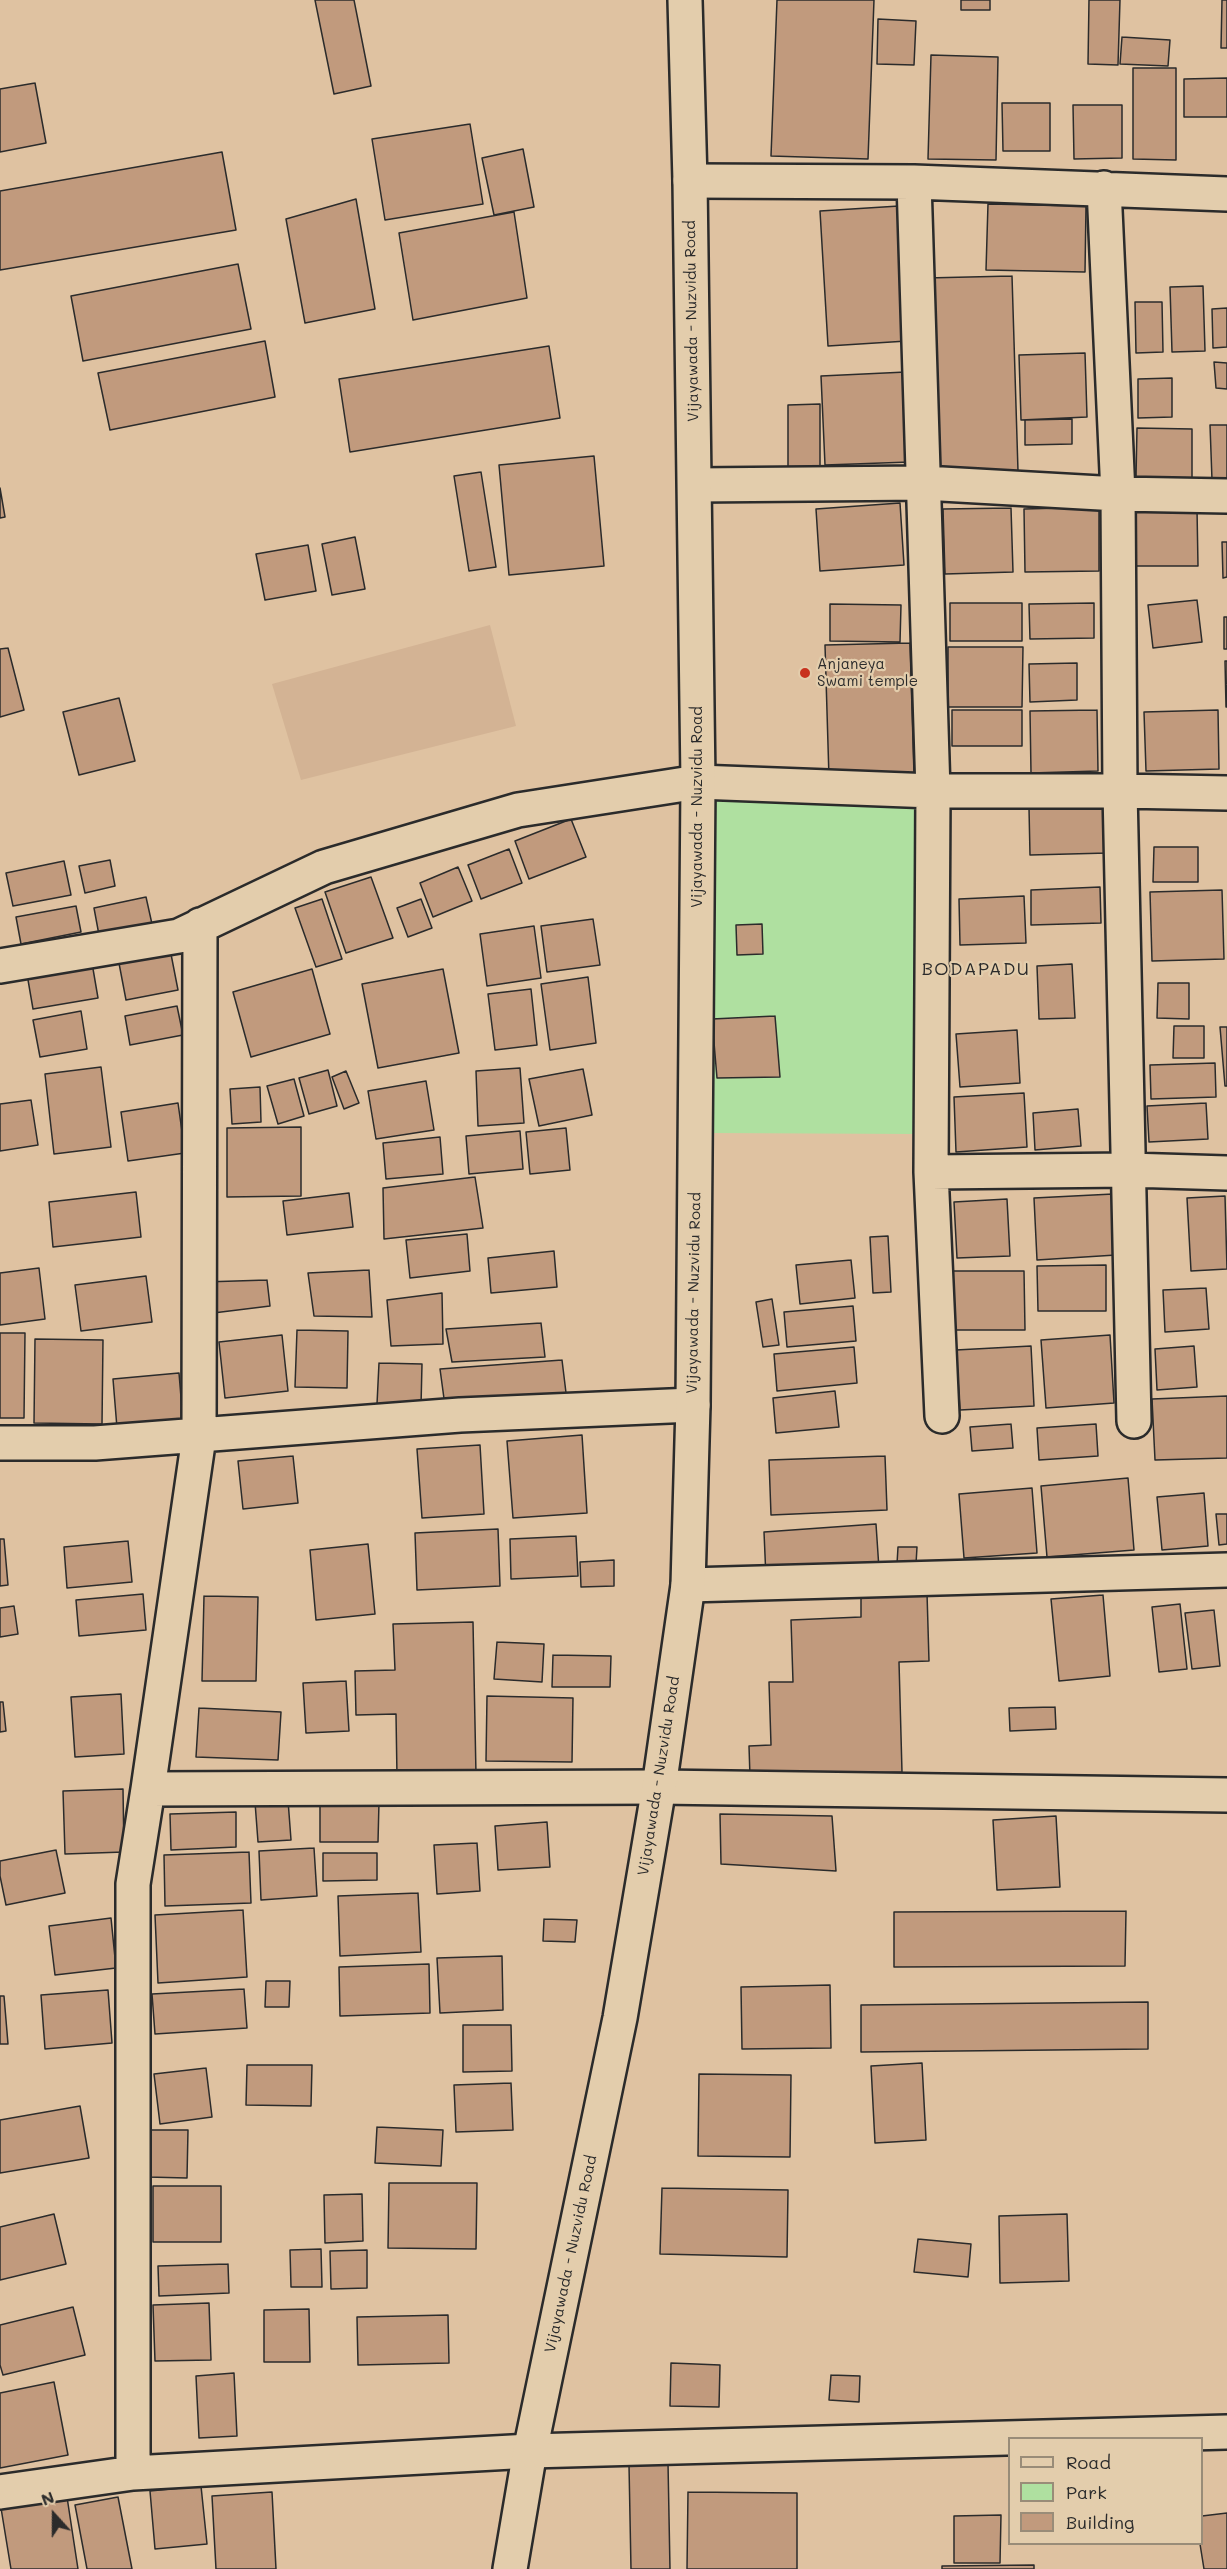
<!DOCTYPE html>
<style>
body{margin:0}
#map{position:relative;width:1227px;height:2569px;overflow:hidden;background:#dfc2a1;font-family:Mali,sans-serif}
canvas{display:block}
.legend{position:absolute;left:1008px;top:2437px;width:195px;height:108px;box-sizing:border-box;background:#e3cdac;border:2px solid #998c78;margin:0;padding:8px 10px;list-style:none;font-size:18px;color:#2b2b2b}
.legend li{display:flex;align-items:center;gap:12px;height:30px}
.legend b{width:30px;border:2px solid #998c78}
.north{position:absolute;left:24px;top:2485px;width:60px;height:60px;-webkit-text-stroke:4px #e3cdac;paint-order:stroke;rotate:339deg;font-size:16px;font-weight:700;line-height:24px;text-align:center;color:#2b2b2b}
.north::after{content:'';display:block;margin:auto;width:21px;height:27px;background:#2b2b2b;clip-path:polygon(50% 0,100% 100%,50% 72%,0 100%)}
</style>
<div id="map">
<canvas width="1227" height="2569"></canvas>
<ul class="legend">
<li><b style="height:8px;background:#e3cdac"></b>Road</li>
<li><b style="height:16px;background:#afe0a0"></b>Park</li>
<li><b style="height:16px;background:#c19a7d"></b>Building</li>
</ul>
<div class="north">N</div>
</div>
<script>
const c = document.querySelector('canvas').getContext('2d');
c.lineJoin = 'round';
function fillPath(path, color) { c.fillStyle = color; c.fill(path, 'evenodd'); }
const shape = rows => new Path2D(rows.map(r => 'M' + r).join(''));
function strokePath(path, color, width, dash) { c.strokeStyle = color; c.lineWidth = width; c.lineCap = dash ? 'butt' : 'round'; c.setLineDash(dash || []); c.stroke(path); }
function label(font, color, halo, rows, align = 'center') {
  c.font = font + ' Mali,sans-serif'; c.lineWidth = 4.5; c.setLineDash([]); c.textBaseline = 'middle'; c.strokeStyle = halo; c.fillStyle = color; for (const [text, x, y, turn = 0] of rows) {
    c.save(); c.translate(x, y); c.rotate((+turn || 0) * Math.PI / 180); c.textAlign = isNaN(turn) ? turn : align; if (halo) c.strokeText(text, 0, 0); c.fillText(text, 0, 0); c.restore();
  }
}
const built = shape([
 [490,625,516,726,301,780,272,684]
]);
const green = shape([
 [714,797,919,799,914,1134,713,1133]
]);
const building = shape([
 [315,0,354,0,371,86,334,94,315,0],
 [777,0,874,0,868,159,771,156,777,0],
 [961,0,990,0,990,10,961,10,961,0],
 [1089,0,1120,0,1118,65,1088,64,1089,0],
 [1222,0,1227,0,1227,48,1221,48,1222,0],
 [878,19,916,21,914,65,877,64,878,19],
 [1122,37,1170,40,1168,66,1120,64,1122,37],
 [931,55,998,57,996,160,928,159,931,55],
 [1133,68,1176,68,1176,160,1133,159,1133,68],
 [1227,78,1227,117,1184,117,1184,79,1227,78],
 [35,83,46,143,0,152,0,89,35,83],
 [1002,103,1050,103,1050,151,1003,151,1002,103],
 [1073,105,1122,105,1122,158,1074,159,1073,105],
 [470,124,483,204,385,220,372,139,470,124],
 [523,149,534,207,494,215,482,158,523,149],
 [222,152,236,230,0,270,0,191,222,152],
 [356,199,375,309,305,323,286,219,356,199],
 [988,204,1086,206,1085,272,986,270,988,204],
 [899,206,907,341,828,346,820,211,899,206],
 [514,212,527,298,413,320,399,233,514,212],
 [238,264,251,329,83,361,71,296,238,264],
 [1012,276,1018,471,931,473,926,278,1012,276],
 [1203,286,1205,351,1172,352,1170,287,1203,286],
 [1135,302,1162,302,1163,352,1136,353,1135,302],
 [1227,308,1227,347,1213,348,1212,309,1227,308],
 [265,341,275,397,110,430,98,373,265,341],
 [549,346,560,418,350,452,339,379,549,346],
 [1085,353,1087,417,1021,420,1019,355,1085,353],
 [1214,362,1227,363,1227,389,1216,388,1214,362],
 [906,372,910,462,825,465,821,376,906,372],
 [1172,378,1172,417,1138,418,1138,379,1172,378],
 [820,404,820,468,788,468,788,405,820,404],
 [1072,419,1072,444,1025,445,1025,420,1072,419],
 [1210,425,1227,425,1227,480,1212,480,1210,425],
 [1137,428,1192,429,1192,478,1136,477,1137,428],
 [594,456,604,566,509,575,499,465,594,456],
 [481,472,496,567,469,571,454,476,481,472],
 [0,488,5,517,0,518,0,488],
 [900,503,904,565,820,571,816,509,900,503],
 [1099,507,1099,571,1025,572,1024,509,1099,507],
 [1011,508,1013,572,945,574,943,509,1011,508],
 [1136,509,1197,509,1198,566,1135,566,1136,509],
 [355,537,365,589,332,595,322,544,355,537],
 [1222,542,1227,542,1227,577,1223,578,1222,542],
 [308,545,316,591,265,600,256,554,308,545],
 [1197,600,1202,642,1153,648,1148,605,1197,600],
 [950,603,1022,603,1022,641,950,641,950,603],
 [1094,603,1094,638,1030,639,1029,604,1094,603],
 [830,604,901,605,900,642,830,641,830,604],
 [1224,617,1227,617,1227,649,1224,649,1224,617],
 [910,643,914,774,829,778,825,645,910,643],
 [948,647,1023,647,1022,707,948,707,948,647],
 [8,648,24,710,0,717,0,649,8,648],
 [1225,661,1227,661,1227,707,1226,707,1225,661],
 [1077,663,1077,700,1030,702,1029,664,1077,663],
 [119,698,135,761,79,775,63,712,119,698],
 [952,710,1022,710,1022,746,952,746,952,710],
 [1097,710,1098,771,1031,773,1030,711,1097,710],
 [1218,710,1219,769,1146,771,1144,712,1218,710],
 [1106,806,1108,853,1030,855,1029,808,1106,806],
 [571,819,586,857,529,879,515,841,571,819],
 [1154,847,1198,847,1198,882,1153,882,1154,847],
 [509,849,522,883,481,899,468,865,509,849],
 [110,860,115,886,85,893,79,866,110,860],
 [64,861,71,895,13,906,6,873,64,861],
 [458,867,472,901,433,917,420,883,458,867],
 [371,877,393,938,346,953,325,892,371,877],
 [1100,887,1101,923,1031,925,1031,890,1100,887],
 [1222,890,1224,959,1152,961,1150,892,1222,890],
 [1024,896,1026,943,960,945,959,899,1024,896],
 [146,897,152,924,99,935,94,908,146,897],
 [322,899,342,959,316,967,295,908,322,899],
 [421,899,432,928,408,937,397,908,421,899],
 [76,906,81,932,21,944,16,917,76,906],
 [593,919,600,965,547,972,541,926,593,919],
 [762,924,763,954,737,955,736,925,762,924],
 [534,926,541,978,487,986,480,934,534,926],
 [170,949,178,990,126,1000,118,958,170,949],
 [92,963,98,998,33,1009,27,974,92,963],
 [1072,964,1075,1018,1039,1019,1037,966,1072,964],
 [312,969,330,1034,251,1057,233,992,312,969],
 [443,969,459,1053,378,1068,362,984,443,969],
 [588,977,596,1043,550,1050,541,984,588,977],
 [1158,983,1189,983,1189,1019,1157,1018,1158,983],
 [531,989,537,1045,495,1050,488,994,531,989],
 [177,1006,183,1035,130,1045,125,1016,177,1006],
 [81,1011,87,1049,40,1057,33,1020,81,1011],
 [775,1016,780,1077,717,1078,712,1019,775,1016],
 [1174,1026,1204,1026,1204,1058,1173,1058,1174,1026],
 [1220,1027,1227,1027,1227,1086,1225,1086,1220,1027],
 [1017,1030,1020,1083,960,1087,956,1034,1017,1030],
 [1215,1063,1216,1097,1151,1099,1150,1065,1215,1063],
 [101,1067,111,1147,54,1154,45,1074,101,1067],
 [520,1068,524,1123,478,1126,476,1071,520,1068],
 [583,1069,592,1115,539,1126,529,1079,583,1069],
 [328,1070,337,1106,309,1114,299,1078,328,1070],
 [346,1071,359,1103,344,1109,332,1077,346,1071],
 [294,1079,304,1116,278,1124,267,1086,294,1079],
 [426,1081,434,1130,376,1139,368,1091,426,1081],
 [260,1087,261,1122,232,1124,230,1089,260,1087],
 [1024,1093,1027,1147,956,1152,954,1097,1024,1093],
 [31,1100,38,1145,0,1151,0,1104,31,1100],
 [178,1103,185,1153,128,1161,121,1112,178,1103],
 [1206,1103,1208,1139,1149,1142,1147,1106,1206,1103],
 [1078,1109,1081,1146,1035,1150,1033,1113,1078,1109],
 [301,1127,301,1196,227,1197,227,1128,301,1127],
 [566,1128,570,1170,530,1174,526,1132,566,1128],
 [520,1131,523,1169,469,1174,466,1136,520,1131],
 [440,1137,443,1174,386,1179,383,1143,440,1137],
 [475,1177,483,1228,384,1239,383,1188,475,1177],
 [136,1192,141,1237,53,1247,49,1202,136,1192],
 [349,1193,353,1227,287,1235,283,1201,349,1193],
 [1113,1194,1116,1255,1037,1260,1034,1198,1113,1194],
 [1225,1196,1227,1269,1191,1271,1187,1198,1225,1196],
 [1007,1199,1010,1256,957,1258,954,1202,1007,1199],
 [467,1234,470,1271,410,1278,406,1240,467,1234],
 [888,1236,891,1292,873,1293,870,1237,888,1236],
 [554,1251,557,1287,491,1293,488,1258,554,1251],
 [851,1260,855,1298,800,1304,796,1265,851,1260],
 [1106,1265,1106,1311,1038,1311,1037,1266,1106,1265],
 [39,1268,45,1319,0,1325,0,1273,39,1268],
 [369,1270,372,1317,314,1316,308,1273,369,1270],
 [945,1271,1024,1271,1025,1330,945,1330,945,1271],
 [146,1276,152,1322,81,1331,75,1285,146,1276],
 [267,1280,270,1306,205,1314,204,1282,267,1280],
 [1206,1288,1209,1329,1165,1332,1163,1290,1206,1288],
 [442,1293,443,1344,391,1346,387,1300,442,1293],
 [772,1299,779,1345,763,1347,756,1302,772,1299],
 [853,1306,856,1341,787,1347,784,1312,853,1306],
 [541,1323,545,1357,452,1362,446,1329,541,1323],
 [297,1330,348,1331,347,1388,295,1387,297,1330],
 [0,1333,25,1333,24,1418,0,1418,0,1333],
 [282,1335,288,1391,225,1398,219,1342,282,1335],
 [1110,1335,1114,1403,1046,1408,1041,1340,1110,1335],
 [35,1339,103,1340,102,1424,34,1423,35,1339],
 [1031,1346,1034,1406,960,1410,956,1350,1031,1346],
 [1194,1346,1197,1387,1157,1390,1155,1349,1194,1346],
 [854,1347,857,1383,777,1391,774,1354,854,1347],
 [562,1360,567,1401,445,1406,440,1369,562,1360],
 [379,1363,422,1364,421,1406,377,1404,379,1363],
 [179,1373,183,1422,117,1428,113,1379,179,1373],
 [835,1391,839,1427,776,1433,773,1398,835,1391],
 [1227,1396,1227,1458,1155,1460,1152,1399,1227,1396],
 [1011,1424,1013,1448,972,1451,970,1427,1011,1424],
 [1096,1424,1098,1456,1039,1460,1037,1428,1096,1424],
 [582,1435,587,1513,513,1518,507,1441,582,1435],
 [480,1445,484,1514,422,1518,417,1449,480,1445],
 [293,1456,298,1503,243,1509,238,1461,293,1456],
 [885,1456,887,1510,771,1515,769,1460,885,1456],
 [1128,1478,1134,1550,1047,1557,1041,1486,1128,1478],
 [1032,1488,1037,1553,964,1558,959,1494,1032,1488],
 [1204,1493,1208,1546,1162,1550,1157,1497,1204,1493],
 [1216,1514,1227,1514,1227,1544,1219,1545,1216,1514],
 [876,1524,879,1569,766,1578,764,1532,876,1524],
 [498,1529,500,1586,417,1590,415,1533,498,1529],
 [576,1536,578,1576,511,1579,510,1539,576,1536],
 [0,1539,4,1539,8,1585,0,1586,0,1539],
 [128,1541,132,1582,67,1588,64,1547,128,1541],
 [368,1544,375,1614,316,1620,310,1550,368,1544],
 [898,1547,917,1547,916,1564,897,1564,898,1547],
 [614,1560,614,1586,581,1587,580,1562,614,1560],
 [927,1593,929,1661,899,1662,902,1772,750,1777,749,1746,771,1745,769,1682,793,1682,791,1620,861,1617,861,1596,927,1593],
 [143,1594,146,1630,79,1636,76,1600,143,1594],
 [1103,1595,1110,1676,1059,1681,1051,1599,1103,1595],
 [204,1596,258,1597,256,1681,202,1681,204,1596],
 [1180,1604,1187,1669,1159,1672,1152,1607,1180,1604],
 [14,1606,18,1634,0,1637,0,1608,14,1606],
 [1214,1610,1220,1666,1192,1669,1185,1613,1214,1610],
 [473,1622,476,1775,397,1777,396,1714,356,1715,355,1671,395,1670,393,1624,473,1622],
 [497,1642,544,1644,542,1682,494,1679,497,1642],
 [553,1655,611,1656,610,1687,552,1687,553,1655],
 [346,1681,349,1731,306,1733,303,1683,346,1681],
 [121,1694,124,1754,75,1757,71,1697,121,1694],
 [487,1696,573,1698,572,1762,486,1761,487,1696],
 [0,1702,3,1702,6,1731,0,1732,0,1702],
 [1055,1707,1056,1729,1010,1731,1009,1708,1055,1707],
 [199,1708,281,1712,278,1760,196,1757,199,1708],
 [123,1789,124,1852,65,1854,63,1791,123,1789],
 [288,1800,291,1840,258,1842,255,1802,288,1800],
 [320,1801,379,1802,378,1842,320,1842,320,1801],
 [236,1812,236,1847,171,1850,170,1814,236,1812],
 [720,1814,832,1816,836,1871,721,1864,720,1814],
 [1056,1816,1060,1887,997,1890,993,1820,1056,1816],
 [547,1822,550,1867,498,1870,495,1826,547,1822],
 [477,1843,480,1891,437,1894,434,1845,477,1843],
 [314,1848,317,1896,261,1900,259,1851,314,1848],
 [56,1850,65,1893,6,1905,0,1876,0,1861,56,1850],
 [249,1852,251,1903,165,1906,164,1855,249,1852],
 [323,1853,377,1853,377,1880,323,1881,323,1853],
 [418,1893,421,1952,340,1956,338,1896,418,1893],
 [243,1910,247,1977,158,1983,155,1915,243,1910],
 [1126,1911,1125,1966,894,1967,894,1912,1126,1911],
 [111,1918,116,1968,55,1975,49,1926,111,1918],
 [544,1919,577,1920,575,1942,543,1941,544,1919],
 [502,1956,503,2010,440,2013,437,1958,502,1956],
 [429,1964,430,2013,340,2016,339,1967,429,1964],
 [266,1981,290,1981,289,2007,265,2007,266,1981],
 [830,1985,831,2048,742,2049,741,1987,830,1985],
 [244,1989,247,2028,155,2034,152,1994,244,1989],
 [108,1990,112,2043,45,2049,41,1995,108,1990],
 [0,1996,4,1996,8,2044,0,2044,0,1996],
 [1148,2002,1148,2049,861,2052,861,2005,1148,2002],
 [463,2025,511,2025,512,2071,463,2072,463,2025],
 [922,2063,926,2140,875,2143,871,2066,922,2063],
 [247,2065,312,2065,311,2106,246,2105,247,2065],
 [206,2068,212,2117,160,2124,154,2074,206,2068],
 [699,2074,791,2075,790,2157,698,2156,699,2074],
 [511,2083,513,2130,456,2132,454,2085,511,2083],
 [80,2106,89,2158,0,2173,0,2120,80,2106],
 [377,2127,443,2130,441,2166,375,2163,377,2127],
 [147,2130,188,2130,187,2178,147,2177,147,2130],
 [389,2183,477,2183,476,2249,388,2248,389,2183],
 [153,2186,221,2186,221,2242,153,2242,153,2186],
 [662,2188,788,2190,787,2257,660,2254,662,2188],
 [362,2194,363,2241,325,2243,324,2195,362,2194],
 [54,2214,66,2264,0,2280,0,2227,54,2214],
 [1067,2214,1069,2281,1000,2283,999,2216,1067,2214],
 [918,2239,971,2244,968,2277,914,2272,918,2239],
 [321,2249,322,2287,291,2287,290,2250,321,2249],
 [367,2250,367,2288,331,2289,330,2251,367,2250],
 [228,2264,229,2293,159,2296,158,2266,228,2264],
 [209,2303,211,2360,155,2361,153,2305,209,2303],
 [73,2307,85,2355,3,2375,0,2365,0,2325,73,2307],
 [309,2309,310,2362,264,2362,264,2310,309,2309],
 [448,2315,449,2363,358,2365,357,2317,448,2315],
 [671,2363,720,2365,719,2407,670,2406,671,2363],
 [234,2373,237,2436,199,2438,196,2376,234,2373],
 [831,2375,860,2376,859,2402,829,2400,831,2375],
 [54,2382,68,2455,0,2468,0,2393,54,2382],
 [668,2463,670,2569,631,2569,629,2465,668,2463],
 [201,2486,207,2544,155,2549,150,2491,201,2486],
 [272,2492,276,2569,216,2569,212,2496,272,2492],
 [688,2492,797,2493,797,2569,687,2569,688,2492],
 [67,2497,78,2569,11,2569,1,2508,67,2497],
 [118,2497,132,2569,87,2569,75,2505,118,2497],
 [1227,2513,1227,2569,1204,2569,1200,2544,1202,2516,1227,2513],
 [1001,2515,1000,2563,954,2563,954,2516,1001,2515],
 [1034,2565,1034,2569,942,2569,942,2566,1034,2565]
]);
const street = shape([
 [690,181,914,182,1227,194],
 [914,182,933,791,931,1172],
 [1104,188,1118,494,1120,791,1134,1421],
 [695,485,924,483,1118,494,1227,496],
 [0,966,179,936,324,867,518,810,698,782,933,791,1120,791,1227,793],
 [942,1416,931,1172,1129,1170,1227,1173],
 [0,1443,95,1443,460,1415,693,1405],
 [688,1585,1227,1570],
 [148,1789,199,1437,200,925],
 [133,2473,133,1884,148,1789,659,1787,1227,1795],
 [0,2492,133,2473,530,2451,1227,2432]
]);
const secondary = shape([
 [510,2569,530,2451,620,2018,659,1787,688,1585,693,1405,698,782,690,181,685,0]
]);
const markers = [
 [805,673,6,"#c8321e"]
];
const streetNames = [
 ["Vijayawada - Nuzvidu Road",692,321,-91],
 ["Vijayawada - Nuzvidu Road",697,807,-90],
 ["Vijayawada - Nuzvidu Road",694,1293,-89],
 ["Vijayawada - Nuzvidu Road",659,1776,-81],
 ["Vijayawada - Nuzvidu Road",571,2254,-78]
];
const poiNames = [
 ["Anjaneya",817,664],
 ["Swami temple",817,681]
];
const quarterNames = [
 ["BODAPADU",976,969]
];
fillPath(built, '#d3b394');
fillPath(green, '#afe0a0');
fillPath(building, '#c19a7d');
strokePath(building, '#2b2b2b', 1.5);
strokePath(street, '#2b2b2b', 38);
strokePath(secondary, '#2b2b2b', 38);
strokePath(street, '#e3cdac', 33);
strokePath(secondary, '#e3cdac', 33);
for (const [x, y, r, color] of markers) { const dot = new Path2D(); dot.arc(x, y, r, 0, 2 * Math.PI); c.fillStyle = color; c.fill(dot); strokePath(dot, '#e3cdac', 2); }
label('15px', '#2b2b2b', '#e3cdac', streetNames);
label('15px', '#2b2b2b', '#e3cdac', poiNames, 'left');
c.letterSpacing = '1.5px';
label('18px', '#2b2b2b', '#e3cdac', quarterNames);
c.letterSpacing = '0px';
</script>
